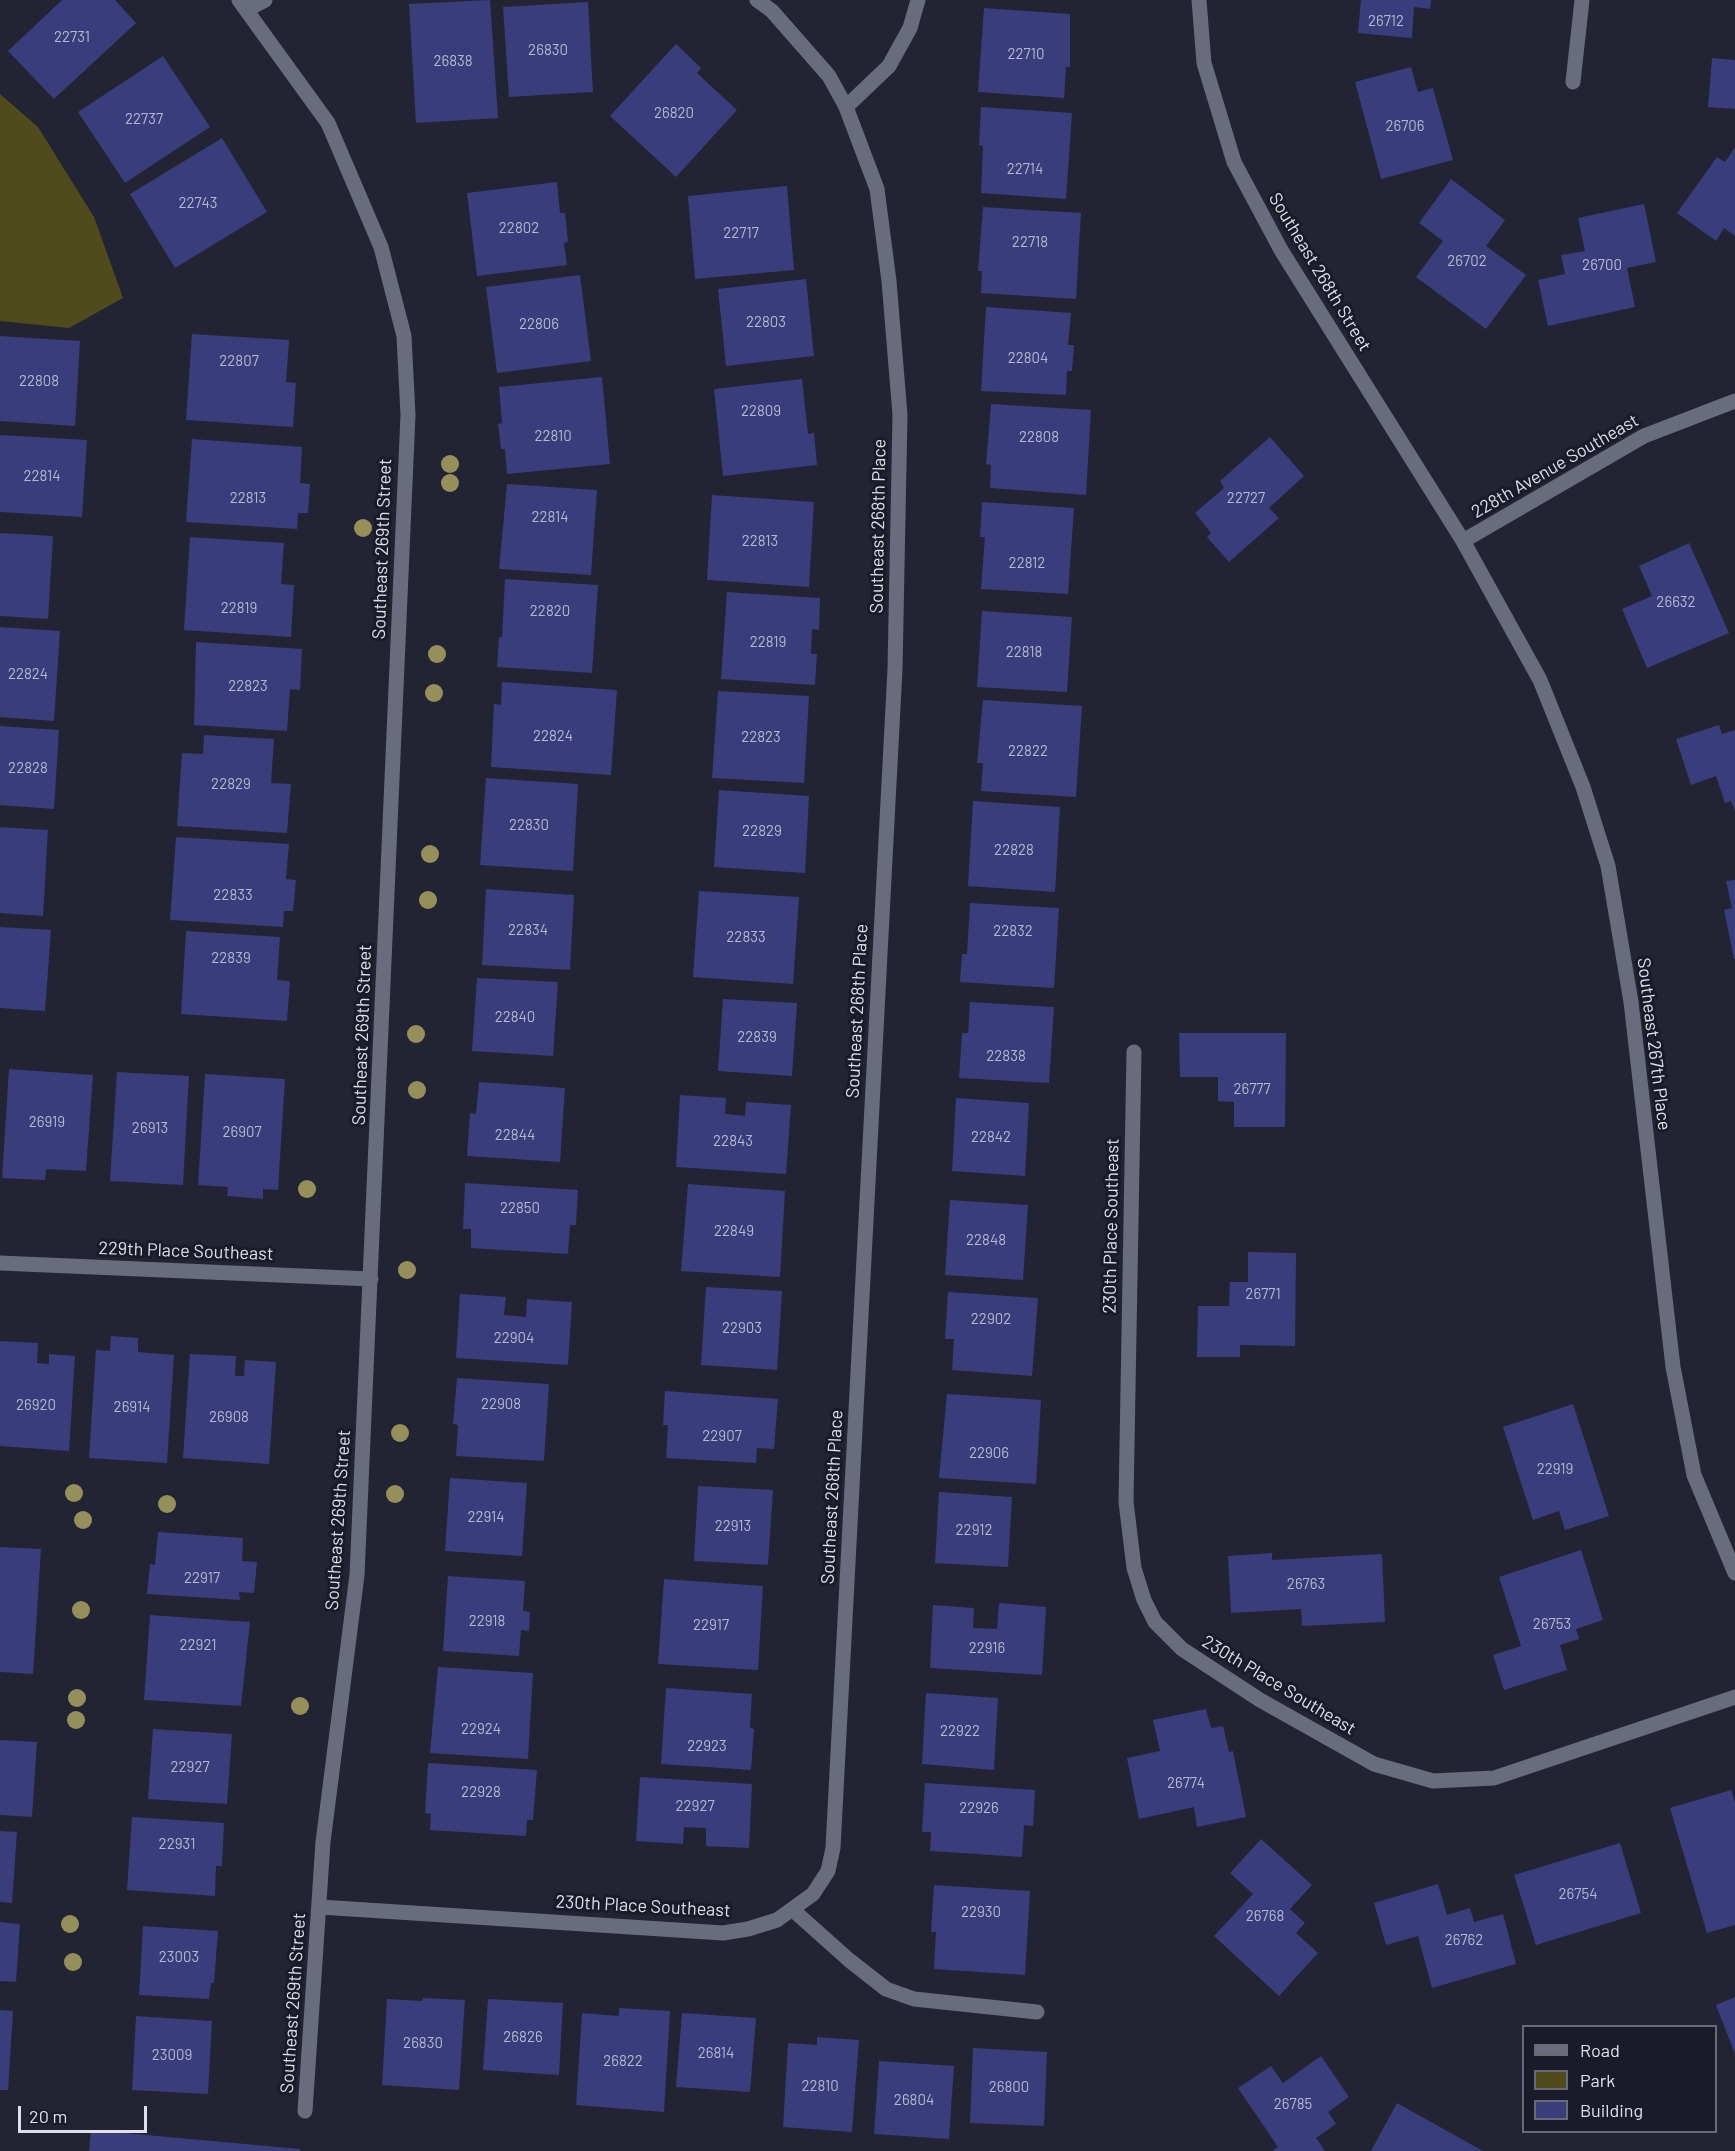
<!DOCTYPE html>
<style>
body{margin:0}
#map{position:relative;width:1735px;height:2151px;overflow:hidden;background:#222433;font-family:Barlow,sans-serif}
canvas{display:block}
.legend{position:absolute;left:1522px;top:2025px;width:195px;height:108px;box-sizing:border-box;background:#191b28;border:2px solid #686a76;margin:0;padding:8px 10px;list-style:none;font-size:18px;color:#dee0ea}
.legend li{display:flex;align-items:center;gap:12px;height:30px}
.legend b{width:30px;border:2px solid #686a76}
.scale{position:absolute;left:18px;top:2106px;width:129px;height:27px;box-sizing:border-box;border:3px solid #dee0ea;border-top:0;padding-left:8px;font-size:18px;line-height:21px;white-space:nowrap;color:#dee0ea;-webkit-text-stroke:4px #191b28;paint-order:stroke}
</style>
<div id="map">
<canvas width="1735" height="2151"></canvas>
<ul class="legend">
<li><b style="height:8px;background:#696c7d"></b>Road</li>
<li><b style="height:16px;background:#4f4b1d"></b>Park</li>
<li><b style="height:16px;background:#393d7b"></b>Building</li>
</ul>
<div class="scale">20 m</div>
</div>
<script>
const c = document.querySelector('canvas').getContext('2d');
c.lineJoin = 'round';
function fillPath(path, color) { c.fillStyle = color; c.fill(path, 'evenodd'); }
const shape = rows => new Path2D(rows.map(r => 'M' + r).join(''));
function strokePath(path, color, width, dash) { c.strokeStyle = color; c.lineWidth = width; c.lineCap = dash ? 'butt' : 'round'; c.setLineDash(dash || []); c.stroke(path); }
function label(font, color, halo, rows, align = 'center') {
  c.font = font + ' Barlow,sans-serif'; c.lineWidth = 6; c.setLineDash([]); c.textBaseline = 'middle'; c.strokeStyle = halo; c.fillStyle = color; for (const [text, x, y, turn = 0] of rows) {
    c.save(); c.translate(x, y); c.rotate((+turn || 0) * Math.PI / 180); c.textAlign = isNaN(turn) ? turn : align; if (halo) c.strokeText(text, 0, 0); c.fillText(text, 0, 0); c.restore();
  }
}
const green = shape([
 [0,94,38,127,94,217,123,298,69,328,0,321]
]);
const building = shape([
 [62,0,115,0,136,23,54,99,8,51],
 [490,0,498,118,416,123,409,4],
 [1361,0,1431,0,1430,9,1414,7,1412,38,1358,33],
 [588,2,593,92,509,97,503,7],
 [984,8,1070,14,1070,67,1066,67,1064,98,978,92],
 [676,44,701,68,697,73,737,110,676,177,610,116],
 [163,56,210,127,125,183,78,112],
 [1712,58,1735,60,1735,109,1708,107],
 [1411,67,1418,92,1433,88,1453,160,1381,179,1355,82],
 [981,107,1072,113,1066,199,981,193,983,146,979,145],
 [222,138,267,212,175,268,130,194],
 [1735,147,1735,236,1724,228,1716,241,1677,213,1717,157,1725,162],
 [1451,179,1505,220,1486,246,1526,275,1486,329,1416,277,1443,241,1419,223],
 [557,182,560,213,565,213,568,242,564,243,567,265,477,276,467,193],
 [787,186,794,270,695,279,688,196],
 [1644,204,1656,262,1627,268,1635,307,1548,326,1538,280,1565,274,1561,255,1585,251,1578,218],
 [983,207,1081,213,1076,299,981,293,982,271,978,271],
 [580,275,591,361,497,373,486,287],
 [806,279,814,356,726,366,718,289],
 [986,307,1071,313,1068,345,1074,345,1072,371,1067,371,1066,395,981,391],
 [192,334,289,340,286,382,296,383,293,427,186,420],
 [0,336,80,341,75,426,0,421],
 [602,377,610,464,507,474,505,449,501,449,498,424,502,423,499,387],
 [802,379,808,434,814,433,817,465,723,476,714,389],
 [991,404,1091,410,1086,495,990,488,991,465,986,464],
 [0,435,87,440,82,517,0,512],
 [1270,437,1304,476,1269,508,1279,518,1229,562,1207,537,1211,533,1195,513,1224,488,1220,481],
 [192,439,302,447,300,483,310,484,308,513,298,513,297,529,186,522],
 [507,484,597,490,591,575,499,569],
 [712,495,814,502,809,587,707,580],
 [982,502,1074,508,1068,594,981,589,985,537,980,537],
 [0,533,53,536,48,619,0,616],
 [190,537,284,543,281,584,294,585,291,637,184,630],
 [1689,543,1729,633,1647,668,1622,609,1652,596,1639,566],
 [505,579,598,585,592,673,497,667,499,637,502,637],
 [727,592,820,598,819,630,812,629,811,654,817,654,815,685,721,679],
 [982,611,1072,617,1067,692,977,687],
 [0,627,60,631,54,721,0,717],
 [196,642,302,649,300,690,290,689,287,731,194,725],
 [502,682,617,690,611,775,491,767,494,704,501,705],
 [718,691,809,696,804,783,712,778],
 [983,700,1082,706,1076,797,981,791,983,763,977,763],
 [1719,725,1722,734,1735,730,1735,811,1731,801,1725,803,1716,776,1691,785,1676,739],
 [0,726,59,730,54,809,0,805],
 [204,735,274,739,271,783,291,784,287,833,177,826,182,753,203,754],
 [486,778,578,784,573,871,480,865],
 [719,790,809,796,805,873,714,867],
 [973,801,1060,807,1055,892,968,886],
 [0,827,48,830,43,916,0,913],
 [176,837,289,844,286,879,296,880,293,911,284,911,283,927,170,920],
 [1735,880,1735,959,1734,959,1724,910,1732,908,1726,881],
 [486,889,574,895,570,970,482,965],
 [699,891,799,897,793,984,693,977],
 [970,903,1059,908,1054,988,960,982,962,954,967,954],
 [0,927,51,930,45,1011,0,1008],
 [186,931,280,937,277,980,290,981,287,1021,181,1014],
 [477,978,558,982,553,1056,472,1051],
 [723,999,797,1003,792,1076,718,1071],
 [970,1002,1054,1007,1049,1083,959,1078,962,1033,968,1033],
 [1179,1033,1286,1033,1285,1127,1234,1127,1234,1102,1218,1101,1218,1077,1180,1077],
 [9,1069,93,1075,86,1171,46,1169,45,1180,2,1178],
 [117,1072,189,1076,183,1185,110,1181],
 [205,1074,285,1079,278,1190,263,1189,263,1199,227,1196,228,1187,198,1185],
 [479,1082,565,1088,560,1162,467,1156,470,1113,476,1114],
 [680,1095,726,1098,725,1114,745,1116,746,1102,791,1105,786,1174,676,1167],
 [956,1098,1029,1103,1025,1176,952,1171],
 [465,1183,578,1190,576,1225,570,1225,568,1254,471,1248,471,1229,463,1229],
 [688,1184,785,1191,780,1277,681,1271],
 [950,1200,1028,1205,1023,1280,945,1275],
 [1248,1252,1296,1253,1295,1346,1240,1345,1240,1357,1197,1357,1198,1306,1229,1306,1230,1282,1248,1282],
 [706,1287,782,1291,777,1370,701,1365],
 [948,1292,1038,1298,1032,1376,952,1370,954,1339,945,1339],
 [460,1294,506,1297,504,1315,526,1317,527,1299,572,1302,568,1365,456,1358],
 [111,1336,138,1338,138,1352,174,1355,167,1463,89,1458,96,1350,110,1351],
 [0,1341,38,1343,37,1363,49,1364,49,1354,75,1356,69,1451,0,1446],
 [190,1354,236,1356,235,1376,244,1376,245,1360,276,1362,269,1464,183,1458],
 [457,1378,549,1384,544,1461,456,1456,458,1425,453,1424],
 [665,1391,778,1399,774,1449,757,1448,756,1463,666,1458,668,1425,663,1425],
 [947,1394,1041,1400,1036,1484,939,1478],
 [1573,1404,1609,1516,1565,1530,1559,1511,1533,1520,1503,1427],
 [450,1478,527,1483,522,1556,445,1551],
 [698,1486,773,1490,768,1565,694,1561],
 [939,1492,1012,1497,1008,1567,935,1563],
 [158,1532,243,1538,242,1561,257,1562,254,1593,239,1592,240,1600,147,1594,150,1564,155,1565],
 [0,1547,41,1549,33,1674,0,1672],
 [1581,1550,1603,1620,1576,1629,1579,1639,1560,1645,1567,1670,1504,1690,1493,1655,1521,1646,1499,1577],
 [1272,1553,1272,1560,1382,1554,1385,1622,1302,1626,1301,1609,1231,1613,1228,1556],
 [448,1576,525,1581,523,1611,530,1612,529,1631,521,1630,519,1656,443,1651],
 [664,1579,763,1586,758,1670,658,1664],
 [999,1603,1046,1607,1042,1675,930,1668,933,1605,974,1608,973,1628,997,1629],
 [150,1615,250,1622,241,1706,144,1700],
 [438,1667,533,1673,528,1759,430,1753],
 [666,1688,752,1694,750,1728,754,1729,751,1770,661,1764],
 [926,1693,998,1698,994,1770,922,1764],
 [1206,1709,1211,1728,1223,1726,1229,1752,1233,1751,1246,1817,1197,1827,1194,1807,1139,1819,1127,1758,1160,1751,1153,1720],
 [153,1729,232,1734,227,1804,148,1799],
 [0,1740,37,1742,32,1817,0,1815],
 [428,1763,537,1770,533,1820,527,1820,526,1836,430,1830,431,1814,425,1813],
 [640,1777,752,1784,749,1848,706,1846,706,1828,684,1827,683,1844,636,1841],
 [925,1783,1035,1790,1033,1826,1024,1825,1022,1857,930,1851,931,1832,922,1832],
 [1731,1790,1735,1802,1735,1925,1707,1933,1670,1808],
 [132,1817,224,1823,222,1866,216,1866,215,1896,127,1890],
 [0,1831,17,1832,12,1903,0,1902],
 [1261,1839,1312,1885,1290,1909,1305,1923,1296,1933,1318,1953,1279,1996,1214,1936,1253,1894,1230,1873],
 [1620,1843,1641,1913,1536,1945,1514,1875],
 [1438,1884,1447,1915,1470,1908,1474,1922,1503,1914,1516,1964,1432,1988,1418,1936,1386,1945,1374,1903],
 [934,1885,1030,1891,1025,1975,934,1969,936,1932,931,1932],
 [0,1922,20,1924,16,1982,0,1981],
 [143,1926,218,1931,214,1983,211,1983,209,1999,139,1995],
 [1735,1997,1735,2054,1716,2005],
 [423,1998,465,2000,459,2090,382,2085,387,1999,422,2001],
 [488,1999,563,2003,559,2075,483,2070],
 [619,2008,670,2011,664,2112,576,2105,582,2013,619,2016],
 [0,2010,13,2011,8,2090,0,2090],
 [682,2013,756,2018,750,2092,676,2087],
 [136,2016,212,2021,208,2094,132,2090],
 [817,2037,859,2040,852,2132,783,2127,788,2043,817,2045],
 [973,2048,1047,2052,1044,2126,970,2123],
 [1321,2056,1349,2097,1328,2112,1336,2124,1316,2138,1325,2151,1272,2151,1278,2147,1238,2088,1271,2066,1283,2083],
 [879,2061,954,2066,949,2139,874,2134],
 [1397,2103,1483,2151,1371,2151],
 [91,2130,300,2149,300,2151,89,2151]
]);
const service = shape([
 [846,107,889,66,910,28,918,0],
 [793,1910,849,1960,886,1989,914,1999,1037,2012]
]);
const minor = shape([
 [239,0,328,123,381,247,404,336,408,415,357,1575,323,1842,305,2111],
 [1199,0,1204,63,1234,162,1281,250,1463,541,1540,680,1583,787,1608,866,1631,1002,1673,1367,1694,1475,1735,1573],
 [248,9,265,0],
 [1573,82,1582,0],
 [1463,541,1644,436,1735,401],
 [1134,1052,1126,1502,1134,1568,1144,1600,1155,1622,1182,1649,1260,1700,1374,1764,1433,1781,1494,1778,1735,1697],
 [0,1263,371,1279],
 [320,1907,723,1933,748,1929,777,1920,813,1894,828,1871,833,1848,895,669,900,415,889,281,877,189,846,107,829,76,772,11,757,0]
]);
const trees = [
 [450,464],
 [450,483],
 [363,528],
 [437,654],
 [434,693],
 [430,854],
 [428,900],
 [416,1034],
 [417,1090],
 [307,1189],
 [407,1270],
 [400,1433],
 [74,1493],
 [395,1494],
 [167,1504],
 [83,1520],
 [81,1610],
 [77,1698],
 [300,1706],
 [76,1720],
 [70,1924],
 [73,1962]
];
const numberNames = [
 ["26712",1386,21],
 ["22731",72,37],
 ["26830",548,50],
 ["22710",1026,54],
 ["26838",453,61],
 ["26820",674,113],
 ["22737",144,119],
 ["26706",1405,126],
 ["22714",1025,169],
 ["22743",198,203],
 ["22802",519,228],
 ["22717",741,233],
 ["22718",1030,242],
 ["26702",1467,261],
 ["26700",1602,265],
 ["22803",766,322],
 ["22806",539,324],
 ["22804",1028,358],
 ["22807",239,361],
 ["22808",39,381],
 ["22809",761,411],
 ["22810",553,436],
 ["22808",1039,437],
 ["22814",42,476],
 ["22813",248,498],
 ["22727",1246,498],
 ["22814",550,517],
 ["22813",760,541],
 ["22812",1027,563],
 ["26632",1676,602],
 ["22819",239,608],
 ["22820",550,611],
 ["22819",768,642],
 ["22818",1024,652],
 ["22824",28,674],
 ["22823",248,686],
 ["22824",553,736],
 ["22823",761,737],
 ["22822",1028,751],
 ["22828",28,768],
 ["22829",231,784],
 ["22830",529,825],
 ["22829",762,831],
 ["22828",1014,850],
 ["22833",233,895],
 ["22834",528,930],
 ["22832",1013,931],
 ["22833",746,937],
 ["22839",231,958],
 ["22840",515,1017],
 ["22839",757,1037],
 ["22838",1006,1056],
 ["26777",1252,1089],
 ["26919",47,1122],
 ["26913",150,1128],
 ["26907",242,1132],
 ["22844",515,1135],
 ["22842",991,1137],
 ["22843",733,1141],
 ["22850",520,1208],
 ["22849",734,1231],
 ["22848",986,1240],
 ["26771",1263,1294],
 ["22902",991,1319],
 ["22903",742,1328],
 ["22904",514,1338],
 ["22908",501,1404],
 ["26920",36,1405],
 ["26914",132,1407],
 ["26908",229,1417],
 ["22907",722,1436],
 ["22906",989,1453],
 ["22919",1555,1469],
 ["22914",486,1517],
 ["22913",733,1526],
 ["22912",974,1530],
 ["22917",202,1578],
 ["26763",1306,1584],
 ["22918",487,1621],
 ["26753",1552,1624],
 ["22917",711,1625],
 ["22921",198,1645],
 ["22916",987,1648],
 ["22924",481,1729],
 ["22922",960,1731],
 ["22923",707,1746],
 ["22927",190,1767],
 ["26774",1186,1783],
 ["22928",481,1792],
 ["22927",695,1806],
 ["22926",979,1808],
 ["22931",177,1844],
 ["26754",1578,1894],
 ["22930",981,1912],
 ["26768",1265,1916],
 ["26762",1464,1940],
 ["23003",179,1957],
 ["26826",523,2037],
 ["26830",423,2043],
 ["26814",716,2053],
 ["23009",172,2055],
 ["26822",623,2061],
 ["22810",820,2086],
 ["26800",1009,2087],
 ["26804",914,2100],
 ["26785",1293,2104]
];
const streetNames = [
 ["Southeast 268th Street",1320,272,59],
 ["228th Avenue Southeast",1555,466,-30],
 ["Southeast 268th Place",878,526,-89],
 ["Southeast 269th Street",382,549,-88],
 ["Southeast 268th Place",857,1011,-87],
 ["Southeast 269th Street",362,1035,-88],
 ["Southeast 267th Place",1654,1044,83],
 ["230th Place Southeast",1111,1226,-89],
 ["229th Place Southeast",186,1251,2],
 ["Southeast 268th Place",832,1497,-87],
 ["Southeast 269th Street",338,1520,-86],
 ["230th Place Southeast",1279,1685,31],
 ["230th Place Southeast",643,1906,3],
 ["Southeast 269th Street",293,2003,-86]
];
fillPath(green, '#4f4b1d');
fillPath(building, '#393d7b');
strokePath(service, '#696c7d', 15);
strokePath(minor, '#696c7d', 15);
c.fillStyle = '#95905a';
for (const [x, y] of trees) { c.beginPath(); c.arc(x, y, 9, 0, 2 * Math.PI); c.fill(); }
label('15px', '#b5b7ce', null, numberNames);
label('18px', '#dee0ea', '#191b28', streetNames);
</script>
